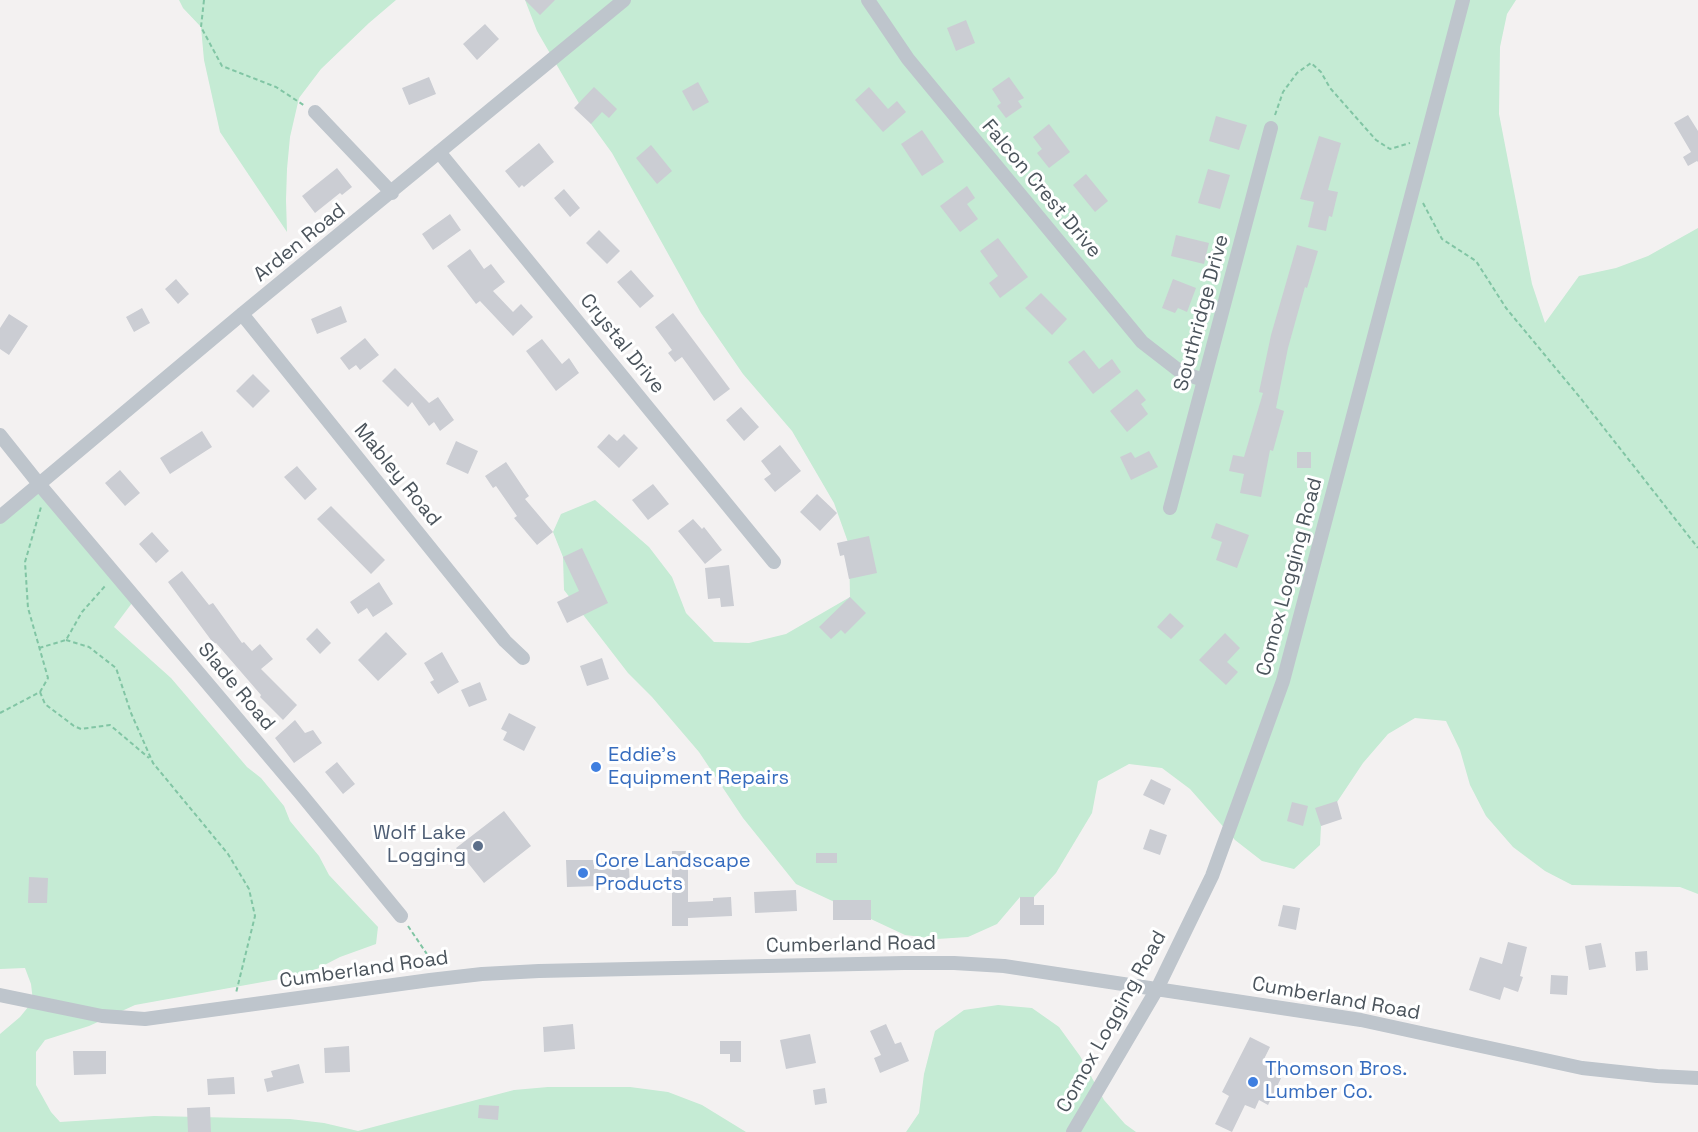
<!DOCTYPE html>
<style>
body{margin:0}
canvas{display:block;background:#f3f1f1}
</style>
<canvas width="1698" height="1132"></canvas>
<script>
const c = document.querySelector('canvas').getContext('2d');
c.lineJoin = 'round';
function fillPath(path, color) { c.fillStyle = color; c.fill(path, 'evenodd'); }
const shape = rows => new Path2D(rows.map(r => 'M' + r).join(''));
function strokePath(path, color, width, dash) { c.strokeStyle = color; c.lineWidth = width; c.lineCap = dash ? 'butt' : 'round'; c.setLineDash(dash || []); c.stroke(path); }
function label(font, color, halo, rows, align = 'center') {
  c.font = font + ' "Space Grotesk",sans-serif'; c.lineWidth = 6; c.setLineDash([]); c.textBaseline = 'middle'; c.strokeStyle = halo; c.fillStyle = color; for (const [text, x, y, turn = 0] of rows) {
    c.save(); c.translate(x, y); c.rotate((+turn || 0) * Math.PI / 180); c.textAlign = isNaN(turn) ? turn : align; if (halo) c.strokeText(text, 0, 0); c.fillText(text, 0, 0); c.restore();
  }
}
const green = shape([
 [179,0,396,0,369,23,321,69,299,98,290,137,287,169,286,200,287,232,220,132,204,60,201,27,183,8],
 [525,0,1516,0,1507,14,1500,47,1499,114,1532,284,1545,323,1579,276,1616,268,1648,256,1698,228,1698,894,1680,887,1572,885,1545,871,1513,847,1486,816,1470,785,1460,750,1446,721,1415,718,1388,734,1363,763,1321,826,1320,845,1294,869,1262,861,1235,840,1190,789,1162,768,1129,764,1098,781,1092,813,1056,873,1034,897,1020,897,997,924,968,937,937,939,905,935,796,884,743,818,699,752,652,697,628,673,564,590,563,557,553,532,561,514,595,500,649,547,672,577,686,613,714,642,749,643,786,634,850,597,849,545,834,503,792,431,743,374,701,313,612,153,591,124,537,31],
 [39,484,135,599,114,627,171,678,247,767,261,778,284,806,290,821,319,856,329,875,378,927,376,944,340,957,307,974,135,1005,89,1026,45,1040,36,1052,36,1085,51,1112,60,1122,154,1116,290,1119,324,1123,358,1131,514,1090,548,1087,630,1087,668,1092,702,1105,746,1132,0,1132,0,1034,20,1017,33,1001,31,984,25,968,0,969,0,517],
 [998,1005,1032,1008,1059,1027,1080,1056,1104,1100,1125,1124,1136,1132,906,1132,919,1113,924,1074,935,1031,964,1010]
]);
const building = shape([
 [525,0,555,0,540,15],
 [966,20,975,43,956,51,947,28],
 [485,24,499,39,477,60,463,44],
 [429,77,436,94,409,105,402,88],
 [1009,77,1024,98,1018,101,1022,107,1006,118,997,106,1001,103,992,89],
 [698,82,709,102,693,111,682,91],
 [594,87,617,109,609,118,602,112,591,124,574,108],
 [869,87,888,109,897,101,906,112,883,132,855,100],
 [1688,115,1698,131,1698,162,1697,161,1688,166,1683,157,1691,152,1674,123],
 [1216,116,1247,125,1239,150,1209,141],
 [1049,124,1070,152,1049,168,1037,153,1042,149,1033,137],
 [922,130,944,162,922,176,901,144],
 [1319,136,1341,143,1328,190,1338,192,1332,217,1329,216,1326,231,1308,227,1314,202,1300,199],
 [539,143,554,162,524,187,522,185,519,188,505,171],
 [651,145,672,171,657,184,636,158],
 [337,168,352,187,342,195,340,193,315,213,302,196],
 [1208,169,1230,175,1220,209,1198,203],
 [1086,174,1108,201,1095,212,1073,185],
 [967,186,975,198,967,204,978,219,960,232,940,206],
 [564,189,580,208,570,217,554,198],
 [450,214,461,230,433,250,422,234],
 [599,230,620,251,607,264,586,243],
 [1176,235,1209,243,1204,264,1171,256],
 [998,238,1028,277,1000,298,989,283,998,276,980,251],
 [1297,245,1318,251,1307,288,1305,287,1288,348,1276,408,1284,411,1273,451,1270,450,1261,497,1240,493,1244,474,1229,471,1233,455,1244,457,1263,393,1259,392,1271,335],
 [470,249,484,269,491,264,505,282,493,291,513,312,521,304,533,317,513,336,480,301,476,304,447,266],
 [631,270,654,296,640,308,617,282],
 [176,279,189,294,178,304,165,289],
 [1173,279,1196,288,1187,312,1178,308,1175,313,1162,308],
 [1041,293,1067,319,1052,335,1025,308],
 [341,306,347,322,317,334,311,319],
 [142,308,150,323,134,332,126,317],
 [673,313,730,389,714,401,682,357,675,362,668,353,672,350,655,327],
 [9,314,28,326,9,355,0,349,0,328],
 [365,338,379,355,360,370,356,365,349,370,340,358],
 [542,339,562,364,569,358,579,373,556,391,526,351],
 [1084,350,1099,369,1112,359,1121,372,1093,394,1068,362],
 [395,368,429,403,438,397,454,420,440,431,434,422,429,426,412,402,408,407,382,381],
 [253,374,270,391,253,408,236,391],
 [1137,389,1146,400,1141,404,1148,414,1127,432,1110,411],
 [741,407,759,427,744,441,726,420],
 [202,431,212,447,170,474,160,458],
 [609,434,617,441,624,434,638,448,619,468,597,447],
 [456,441,478,451,468,474,446,464],
 [780,445,801,471,775,492,764,479,771,474,761,461],
 [1149,451,1158,467,1131,480,1120,457,1131,452,1135,458],
 [1297,452,1311,452,1311,468,1297,468],
 [506,462,529,496,525,499,553,532,537,545,514,518,517,516,496,486,493,488,485,476],
 [297,466,317,489,305,500,284,477],
 [120,470,140,493,125,506,105,483],
 [653,484,669,504,648,520,632,500],
 [817,494,837,513,820,531,800,512],
 [331,506,385,560,371,574,317,519],
 [693,519,702,529,704,527,722,550,705,564,678,531],
 [1216,523,1249,535,1237,568,1216,560,1222,542,1211,538],
 [152,532,169,551,156,563,139,544],
 [869,536,877,573,849,579,844,555,840,556,837,543],
 [582,548,608,603,567,623,557,602,579,591,563,557],
 [729,565,734,606,721,607,720,598,708,599,705,568],
 [182,571,209,605,213,603,242,643,244,642,252,651,260,644,273,659,261,669,297,705,283,720,260,697,261,695,216,643,214,644,168,582],
 [379,582,393,604,373,617,367,608,358,614,350,602],
 [850,597,866,613,845,634,841,630,831,639,819,627],
 [1170,613,1184,626,1171,639,1157,627],
 [317,628,331,643,320,654,306,639],
 [386,632,407,654,378,681,358,660],
 [1225,633,1240,648,1227,662,1238,672,1226,685,1199,660],
 [442,652,459,682,438,694,430,682,434,680,424,663],
 [602,658,609,679,587,686,580,666],
 [480,682,487,700,469,707,461,690],
 [509,713,536,727,524,751,503,740,507,732,501,729],
 [295,720,305,733,313,730,322,743,294,763,275,738],
 [337,762,355,784,343,794,325,772],
 [1151,779,1171,789,1164,805,1143,795],
 [1337,801,1342,819,1321,826,1315,808],
 [1292,802,1308,806,1303,826,1287,821],
 [504,811,531,846,484,883,456,848],
 [1150,829,1167,835,1160,855,1143,849],
 [672,851,688,851,688,902,713,901,713,898,731,897,732,916,688,918,688,926,672,926],
 [816,853,837,853,837,863,816,863],
 [566,860,594,860,594,869,629,868,630,885,567,887],
 [29,877,48,878,47,903,28,903],
 [796,890,797,911,755,913,754,892],
 [1020,897,1034,897,1034,905,1044,905,1044,925,1020,925],
 [833,900,871,900,871,920,833,920],
 [1283,905,1300,908,1296,930,1278,926],
 [1508,942,1527,947,1520,976,1523,977,1518,992,1504,987,1500,1000,1469,990,1480,957,1502,964],
 [1601,943,1606,967,1589,970,1585,946],
 [1647,951,1648,970,1636,971,1635,952],
 [1551,975,1568,976,1567,995,1550,994],
 [573,1024,575,1049,544,1052,543,1027],
 [886,1024,895,1044,901,1042,909,1061,880,1073,874,1058,881,1055,870,1031],
 [810,1034,816,1063,786,1069,780,1040],
 [1250,1037,1270,1047,1263,1061,1284,1072,1268,1105,1259,1100,1255,1109,1245,1105,1232,1132,1215,1124,1229,1096,1222,1092],
 [720,1041,741,1041,741,1062,730,1062,730,1054,720,1054],
 [349,1046,350,1072,325,1073,324,1048],
 [73,1051,106,1051,106,1074,74,1075],
 [299,1064,304,1083,267,1092,264,1079,273,1077,271,1071],
 [234,1077,235,1094,208,1095,207,1079],
 [825,1088,827,1103,815,1105,813,1090],
 [479,1105,499,1106,498,1120,478,1118],
 [210,1107,211,1132,188,1132,187,1108]
]);
const path = shape([
 [204,0,201,27,222,66,276,87,305,106],
 [1275,115,1283,92,1297,73,1311,63,1321,72,1330,88,1376,140,1390,149,1410,143],
 [1423,203,1442,239,1476,261,1506,308,1582,400,1698,548],
 [66,640,89,647,116,668,131,713,153,763,228,854,249,889,255,916,236,993],
 [39,648,66,640,82,612,106,585],
 [40,692,45,704,74,726,81,729,110,725,149,758],
 [0,713,40,692,48,678,28,608,25,562,41,507],
 [408,926,435,966]
]);
const minor = shape([
 [868,0,908,59,1142,342,1182,373,1204,380],
 [315,112,392,193],
 [439,152,774,562],
 [242,314,505,641,523,658],
 [0,435,39,484,301,794,401,916],
 [1170,508,1271,128],
 [0,517,242,314,624,0],
 [0,995,102,1016,145,1019,430,980,482,974,539,971,904,963,954,963,1004,966,1361,1020,1582,1068,1657,1076,1698,1078],
 [1073,1132,1157,989,1212,876,1283,681,1463,0]
]);
const markers = [
 [596,767,6,"#3f7fe0"],
 [478,846,6,"#5c6f8a"],
 [583,873,6,"#3f7fe0"],
 [1253,1082,6,"#3f7fe0"]
];
const streetNames = [
 ["Falcon Crest Drive",1041,189,50],
 ["Arden Road",300,243,-39],
 ["Southridge Drive",1202,313,-75],
 ["Crystal Drive",622,344,51],
 ["Mabley Road",397,475,51],
 ["Comox Logging Road",1290,577,-75],
 ["Slade Road",236,687,50],
 ["Cumberland Road",851,945,-1],
 ["Cumberland Road",364,970,-8],
 ["Cumberland Road",1336,999,10],
 ["Comox Logging Road",1112,1022,-61]
];
const shopNames = [
 ["Eddie's",608,756],
 ["Equipment Repairs",608,779],
 ["Core Landscape",595,862],
 ["Products",595,885],
 ["Thomson Bros.",1265,1070],
 ["Lumber Co.",1265,1093]
];
const serviceNames = [
 ["Wolf Lake",466,834],
 ["Logging",466,857]
];
fillPath(green, '#c5ebd4');
fillPath(building, '#cbcdd3');
strokePath(path, '#81c5a4', 2, [4.5, 3]);
strokePath(minor, '#bec5cc', 14);
for (const [x, y, r, color] of markers) { const dot = new Path2D(); dot.arc(x, y, r, 0, 2 * Math.PI); c.fillStyle = color; c.fill(dot); strokePath(dot, '#fff', 2); }
label('20px', '#4b545c', '#fff', streetNames);
label('20px', '#366cbe', '#fff', shopNames, 'left');
label('20px', '#4e5e75', '#fff', serviceNames, 'right');
</script>
